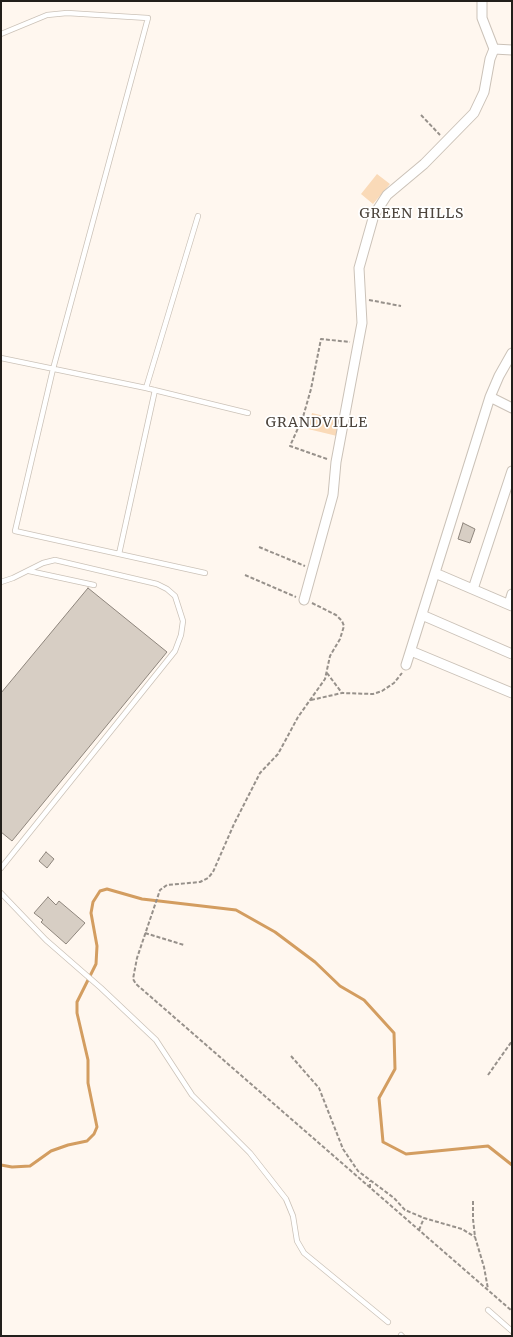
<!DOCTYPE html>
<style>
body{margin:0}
#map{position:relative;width:513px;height:1337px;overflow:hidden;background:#fff7ef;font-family:Merriweather,serif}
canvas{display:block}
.frame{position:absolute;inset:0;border:2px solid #221f1b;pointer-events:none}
</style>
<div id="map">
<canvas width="513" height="1337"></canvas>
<div class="frame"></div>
</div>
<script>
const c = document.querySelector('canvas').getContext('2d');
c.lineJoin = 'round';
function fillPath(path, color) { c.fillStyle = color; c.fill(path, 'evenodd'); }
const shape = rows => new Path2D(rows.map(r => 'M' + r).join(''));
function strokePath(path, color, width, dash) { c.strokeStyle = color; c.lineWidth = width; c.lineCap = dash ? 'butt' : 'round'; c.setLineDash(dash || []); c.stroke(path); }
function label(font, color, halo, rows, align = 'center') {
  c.font = font + ' Merriweather,serif'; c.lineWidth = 3.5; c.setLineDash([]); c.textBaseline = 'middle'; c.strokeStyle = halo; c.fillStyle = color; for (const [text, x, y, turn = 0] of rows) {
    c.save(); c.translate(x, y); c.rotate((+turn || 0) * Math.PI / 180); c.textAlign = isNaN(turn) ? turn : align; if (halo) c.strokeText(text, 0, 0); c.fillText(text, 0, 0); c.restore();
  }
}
const green = shape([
 [377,174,390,184,373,204,361,194],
 [312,413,341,420,337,436,308,429]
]);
const stream = shape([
 [1,1165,12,1167,30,1166,51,1151,68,1145,87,1141,94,1134,97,1127,88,1083,88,1060,77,1013,77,1002,96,964,97,946,91,913,93,902,100,891,107,889,142,899,236,910,275,932,315,962,340,986,364,1000,394,1033,395,1069,379,1098,383,1142,406,1154,488,1146,512,1165]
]);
const building = shape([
 [463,523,475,529,470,543,458,539,463,523],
 [88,588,167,652,12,841,1,832,1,693,88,588],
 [46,852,54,859,47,868,39,861,46,852],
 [48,897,56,905,59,901,85,923,66,944,41,922,43,920,34,913,48,897]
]);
const path = shape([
 [421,115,440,135],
 [369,300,401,306],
 [327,459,290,446,303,417,311,389,321,339,350,342],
 [259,547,305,566],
 [245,575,296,597],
 [312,603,336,615,342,621,344,626,340,639,330,656,325,679,298,717,278,754,260,773,234,824,213,872,208,878,200,882,167,885,160,890,137,958,133,979,136,984,182,1024,512,1311],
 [327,673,342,693],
 [311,700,342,693,373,694,382,691,394,683,402,673],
 [145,933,184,945],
 [291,1056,319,1088,343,1149,358,1171,394,1198,405,1210,424,1218,462,1229,475,1237],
 [488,1075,512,1041],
 [370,1188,370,1181],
 [473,1201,473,1219,475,1237,484,1267,488,1289],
 [419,1230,424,1218]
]);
const lane = shape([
 [1,34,47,15,67,13,148,18,53,369,15,531,205,573],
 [1,358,146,388,248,413],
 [146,388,198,216],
 [119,554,155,390],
 [29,571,94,585],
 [1,582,13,578,43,563,55,560,157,584,167,589,175,596,183,621,181,635,175,651,1,868],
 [1,893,46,940,101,988,156,1040,192,1095,250,1153,286,1199,293,1216,297,1241,304,1253,388,1322],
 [488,1310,512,1331],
 [401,1335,402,1336]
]);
const street = shape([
 [482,1,482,18,494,49],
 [494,49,512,50],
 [490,397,512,408],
 [435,573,512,606],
 [473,589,512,471],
 [304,600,333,495,336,462,362,323,359,268,374,215,387,195,424,164,474,113,484,92,490,59,494,49],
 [509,604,512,594],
 [422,615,512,654],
 [411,651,512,693],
 [406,665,490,397,499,376,512,353]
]);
const neighbourhoodNames = [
 ["GREEN HILLS",412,214],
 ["GRANDVILLE",317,423]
];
fillPath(green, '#fadab8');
strokePath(stream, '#d39d60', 3);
fillPath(building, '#d7cec4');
strokePath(building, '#8e857c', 1);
strokePath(lane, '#cbc2b8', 6);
strokePath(street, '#cbc2b8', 11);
strokePath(path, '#97918b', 2, [4, 2]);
strokePath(lane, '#fff', 4.5);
strokePath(street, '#fff', 9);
c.letterSpacing = '1px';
label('14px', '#4c443c', '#fff', neighbourhoodNames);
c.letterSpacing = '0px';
</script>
